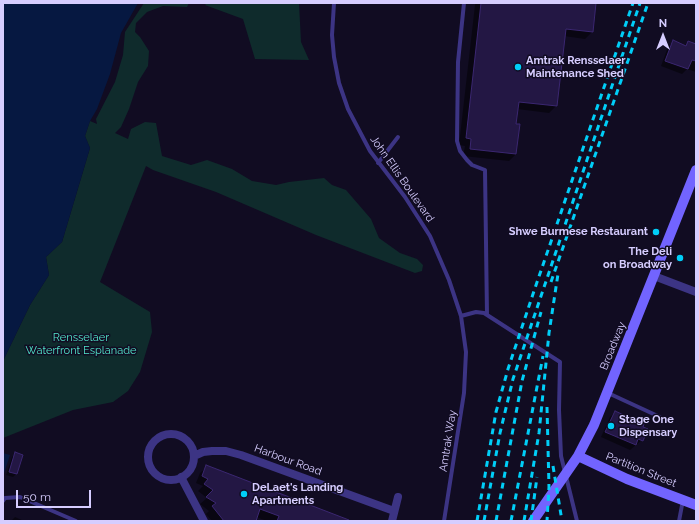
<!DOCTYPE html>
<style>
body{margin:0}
#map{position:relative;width:699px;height:524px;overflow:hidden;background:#110c22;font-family:Raleway,sans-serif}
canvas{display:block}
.frame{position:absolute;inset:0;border:4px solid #d6cdff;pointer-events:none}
.north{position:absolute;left:643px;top:16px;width:40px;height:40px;-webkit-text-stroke:3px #110c22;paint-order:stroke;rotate:0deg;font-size:11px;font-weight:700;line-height:16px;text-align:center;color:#d6cdff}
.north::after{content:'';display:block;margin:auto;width:14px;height:18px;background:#d6cdff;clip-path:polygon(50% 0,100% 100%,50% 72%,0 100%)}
.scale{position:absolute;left:16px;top:490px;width:75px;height:18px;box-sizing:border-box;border:2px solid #d6cdff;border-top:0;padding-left:5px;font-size:12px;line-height:14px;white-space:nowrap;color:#d6cdff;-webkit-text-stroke:3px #110c22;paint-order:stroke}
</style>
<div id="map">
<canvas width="699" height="524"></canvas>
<div class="frame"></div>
<div class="north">N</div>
<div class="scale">50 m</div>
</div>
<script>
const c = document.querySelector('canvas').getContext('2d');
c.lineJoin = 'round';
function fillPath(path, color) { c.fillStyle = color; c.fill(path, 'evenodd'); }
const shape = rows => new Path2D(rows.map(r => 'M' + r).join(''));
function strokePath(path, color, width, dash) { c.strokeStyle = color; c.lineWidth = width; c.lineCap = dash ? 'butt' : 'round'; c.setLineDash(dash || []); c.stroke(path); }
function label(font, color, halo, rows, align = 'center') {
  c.font = font + ' Raleway,sans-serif'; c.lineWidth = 3; c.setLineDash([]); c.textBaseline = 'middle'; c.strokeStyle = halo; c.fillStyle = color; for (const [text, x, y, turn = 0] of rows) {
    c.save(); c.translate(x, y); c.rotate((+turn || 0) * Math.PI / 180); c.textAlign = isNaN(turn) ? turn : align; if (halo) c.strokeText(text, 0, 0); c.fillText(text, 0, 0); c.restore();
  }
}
const green = shape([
 [144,3,189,3,187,7,163,6,147,12,136,23,135,32,140,37,149,51,148,66,138,82,129,109,121,127,115,133,128,139,131,129,145,122,156,123,162,156,191,165,207,160,232,169,252,181,276,185,289,182,324,178,332,185,346,190,371,219,379,238,400,253,417,259,423,265,422,271,415,273,316,235,216,192,153,170,146,166,100,282,150,312,152,332,140,372,128,391,113,402,73,410,3,438,3,361,30,305,49,275,46,257,62,242,90,148,85,136,90,121,97,124,96,119,115,82,123,55,125,32],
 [207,3,299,3,301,42,309,60,255,59,243,19,205,5]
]);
const water = shape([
 [3,3,138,3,121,33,110,74,97,109,90,121,85,136,90,148,62,242,46,257,49,275,30,305,3,361],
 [3,453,10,455,4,473,3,472]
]);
const shadow = shape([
 [476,3,595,3,592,32,585,39,564,36,556,106,549,113,517,109,515,125,516,154,509,161,463,156,465,146,459,145,475,5],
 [673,42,684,46,688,42,696,45,696,72,687,69,682,74,661,66,668,47],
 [615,412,642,440,630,450,601,437,610,417],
 [15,454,22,456,16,474,13,477,6,475,12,457],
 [207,467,348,521,267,521,256,517,254,521,212,521,206,514,209,511,200,504,207,498,198,491,203,486,196,483,200,473],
 [15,517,24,521,11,521]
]);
const building = shape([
 [481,3,596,3,593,32,566,29,557,106,519,102,516,124,520,124,516,154,470,149,471,139,466,138,481,3],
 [673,40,686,46,688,41,696,44,696,61,692,60,688,69,665,61,673,40],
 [615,411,644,424,643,427,648,429,643,441,638,439,636,445,605,432,615,411],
 [15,452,23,455,17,474,9,472,15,452],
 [206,465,349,520,349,521,277,521,279,516,260,509,256,521,224,521,212,506,216,503,206,497,213,490,204,484,208,479,202,476,206,465]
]);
const lane = shape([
 [334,3,332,35,334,57,339,83,348,109,370,151,405,197,430,236,449,280,461,316,466,352,464,393,444,521],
 [464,3,458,62,457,141,460,151,467,160,472,165,485,170,487,315],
 [378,163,398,137],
 [461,316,476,312,484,313,560,362,559,410,561,456,577,521],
 [608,393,660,417],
 [3,501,5,498,20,497,76,521],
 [679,521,683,500]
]);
const street = shape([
 [654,276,696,292],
 '148 457a23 23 0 1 1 46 0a23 23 0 1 1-46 0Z',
 [194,456,203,452,212,451,226,451,241,455,394,511],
 [181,477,204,521],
 [392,521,398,497]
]);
const secondary = shape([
 [578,456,627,479,696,505],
 [533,521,578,456,594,425,696,170]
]);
const rail = shape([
 [551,282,648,3],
 [547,407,549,487,547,521],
 [553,466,562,521],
 [477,521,496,412,508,369,534,291,633,3],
 [484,521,500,433,513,379,640,3],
 [496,521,522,381,541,312],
 [511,521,543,356],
 [524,521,539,433,549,333,558,274],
 [531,521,537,477]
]);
const markers = [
 [518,67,4,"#00cef8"],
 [656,232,4,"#00cef8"],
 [680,258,4,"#00cef8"],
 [611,426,4,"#00cef8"],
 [244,494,4,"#00cef8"]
];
const poiNames = [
 ["Amtrak Rensselaer",526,61],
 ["Maintenance Shed",526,74],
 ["Shwe Burmese Restaurant",648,232,"right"],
 ["The Deli",672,252,"right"],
 ["on Broadway",672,265,"right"],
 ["Stage One",619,420],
 ["Dispensary",619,433],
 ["DeLaet's Landing",252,488],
 ["Apartments",252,501]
];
const streetNames = [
 ["John Ellis Boulevard",402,179,55],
 ["Broadway",613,346,-68],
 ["Amtrak Way",448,441,-81],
 ["Harbour Road",288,460,20],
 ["Partition Street",641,470,22]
];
const parkNames = [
 ["Rensselaer",81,338],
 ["Waterfront Esplanade",81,351]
];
fillPath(green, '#0f2b2c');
fillPath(water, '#061841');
fillPath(shadow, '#0007');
fillPath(building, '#231744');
strokePath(building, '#3b2771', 1);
strokePath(lane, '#3c3484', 4);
strokePath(street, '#3c3484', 8);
strokePath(secondary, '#7264ff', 10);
strokePath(rail, '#00cef8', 3, [6, 5]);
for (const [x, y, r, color] of markers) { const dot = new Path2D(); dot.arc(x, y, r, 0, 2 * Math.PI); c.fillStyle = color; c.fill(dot); strokePath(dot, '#110c22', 1.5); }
label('bold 11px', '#d6cdff', '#110c22', poiNames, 'left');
label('11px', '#d6cdff', '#110c22', streetNames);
label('11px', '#52e6cb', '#110c22', parkNames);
</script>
